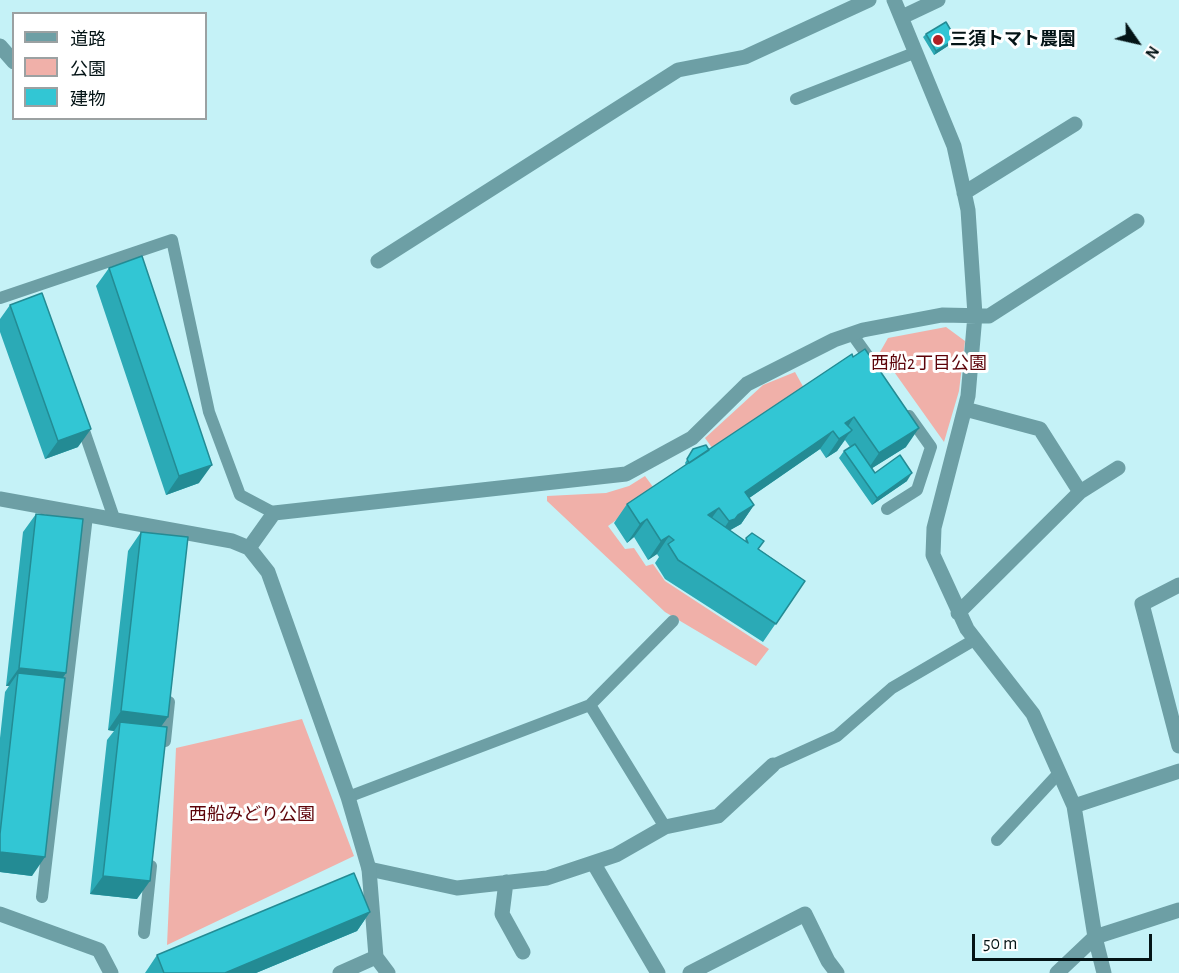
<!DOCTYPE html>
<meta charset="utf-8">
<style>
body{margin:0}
#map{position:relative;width:1179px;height:973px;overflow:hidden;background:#c5f2f7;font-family:"Alegreya Sans","Noto Sans JP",sans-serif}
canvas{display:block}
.legend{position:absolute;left:12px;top:12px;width:195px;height:108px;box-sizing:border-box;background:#fff;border:2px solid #9ba1a2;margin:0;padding:8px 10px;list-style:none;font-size:18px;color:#041416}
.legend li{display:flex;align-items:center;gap:12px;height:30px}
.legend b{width:30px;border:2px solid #9ba1a2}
.north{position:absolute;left:1107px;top:12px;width:60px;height:60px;-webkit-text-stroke:4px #fff;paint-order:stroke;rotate:124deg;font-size:16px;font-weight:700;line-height:24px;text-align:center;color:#041416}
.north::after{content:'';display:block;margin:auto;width:21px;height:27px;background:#041416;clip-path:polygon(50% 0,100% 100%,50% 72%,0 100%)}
.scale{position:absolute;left:972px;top:934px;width:180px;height:27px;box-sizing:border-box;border:3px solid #041416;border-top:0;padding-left:8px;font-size:18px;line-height:21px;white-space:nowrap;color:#041416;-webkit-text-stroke:4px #fff;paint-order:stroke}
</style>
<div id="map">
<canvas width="1179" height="973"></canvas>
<ul class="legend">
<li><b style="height:8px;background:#6d9fa5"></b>道路</li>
<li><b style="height:16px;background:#f0b0a9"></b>公園</li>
<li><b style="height:16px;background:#32c6d4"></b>建物</li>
</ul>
<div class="north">N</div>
<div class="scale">50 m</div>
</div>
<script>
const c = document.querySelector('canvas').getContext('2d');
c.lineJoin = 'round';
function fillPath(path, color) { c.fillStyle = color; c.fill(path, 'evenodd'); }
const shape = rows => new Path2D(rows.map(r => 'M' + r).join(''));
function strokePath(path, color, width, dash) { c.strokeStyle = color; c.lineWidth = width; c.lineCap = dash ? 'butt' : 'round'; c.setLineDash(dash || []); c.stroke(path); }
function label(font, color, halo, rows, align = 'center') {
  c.font = font + ' "Alegreya Sans","Noto Sans JP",sans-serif'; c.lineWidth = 6; c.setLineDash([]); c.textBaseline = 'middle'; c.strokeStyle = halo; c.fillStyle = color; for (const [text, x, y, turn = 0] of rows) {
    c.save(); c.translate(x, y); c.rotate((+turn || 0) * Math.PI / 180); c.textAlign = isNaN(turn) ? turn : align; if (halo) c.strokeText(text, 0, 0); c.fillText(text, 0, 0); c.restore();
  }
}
const green = shape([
 [946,327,965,341,959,391,944,442,880,352,888,338],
 [795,372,805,390,715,452,705,438,763,385],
 [645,476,656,491,608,526,625,549,634,548,646,566,653,564,665,581,769,649,756,666,665,612,547,501,547,496,606,493,629,486],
 [302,719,354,856,167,945,176,748]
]);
const service = shape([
 [796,99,914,53],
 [0,298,172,240,209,412,240,495,274,513],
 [852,334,872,362],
 [81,422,115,521],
 [887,509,917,490,931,447,909,416],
 [590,705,665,827],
 [165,741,169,702],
 [773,765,837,736,892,688,974,640],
 [348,797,590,705,673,621],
 [997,840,1059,773],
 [42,897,87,516],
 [144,933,151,866]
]);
const minor = shape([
 [894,0,954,146,968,210,975,315,968,396,934,528,933,555,967,629,1033,714,1074,806,1095,937,1104,973],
 [902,17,938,0],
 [0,46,14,62],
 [964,193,1075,124],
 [378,261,678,70,745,57,869,0],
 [965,409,1040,429,1080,492],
 [249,548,274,513,626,474,692,438,747,384,834,340,863,330,942,315,989,316,1137,221],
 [1179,585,1142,604,1179,746],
 [958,613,1080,492,1118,468],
 [1074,806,1179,771],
 [594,864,658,973],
 [369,869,457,888,547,878,616,855,665,827,718,816,773,765],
 [506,882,502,914,523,952],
 [0,914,99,950,111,973],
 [340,973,376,957],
 [690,973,805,914,828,961,837,973],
 [1057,973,1095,937,1179,910]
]);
const tertiary = shape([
 [0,499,232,541,249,548,268,572,348,797,369,869,376,957,388,973]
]);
const wall = shape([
 [926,34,956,39,954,42,934,55,923,37],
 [109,268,199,483,166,495,96,286],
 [10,305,78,447,45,459,0,332,0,319],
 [852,354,906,447,872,468,875,473,907,481,872,505,839,458,844,451,850,447,845,440,837,451,826,458,820,449,749,498,754,505,741,524,730,530,745,541,746,538,759,549,805,581,763,642,665,579,655,563,659,557,657,554,648,560,634,537,627,543,614,523,627,504,686,465,685,463,693,449,709,450],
 [36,514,66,673,63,678,32,876,0,872,0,738,5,692,9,686,6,686,23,532],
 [141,532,161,726,137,899,90,894,107,740,114,731,108,730,128,551],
 [370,912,357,931,256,973,145,973,157,955]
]);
const shadedWall = shape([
 [956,39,954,42,934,55,936,51],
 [854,417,842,436,845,423],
 [919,428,906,447,866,472,879,453],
 [91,429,78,447,45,459,58,441],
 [833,431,820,449,732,510,745,492],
 [850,432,837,451,826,458,839,439],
 [212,465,199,483,166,495,179,476],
 [912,473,907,481,872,505,877,498],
 [754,505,741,524,727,532,716,540,729,521,738,515],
 [719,508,706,526,708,515],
 [647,519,634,537,627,543,640,524],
 [669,536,657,554,648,560,661,541],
 [19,668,66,673,53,691,18,673,9,686,6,686],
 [121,711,168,717,155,735,120,722,114,731,108,730],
 [0,852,45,857,32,876,0,872],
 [103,876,150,881,137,899,90,894],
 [370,912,357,931,256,973,225,973]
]);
const building = shape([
 [946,22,956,39,936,51,926,34,946,22],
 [142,256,212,465,179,476,109,268,142,256],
 [42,293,91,429,58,441,10,305,42,293],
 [865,349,919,428,879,453,854,417,845,423,852,430,850,432,839,439,833,431,745,492,754,505,738,515,735,519,729,521,719,508,708,515,748,543,746,538,752,533,764,541,758,549,805,581,776,624,678,560,668,544,674,540,669,536,661,541,647,519,640,524,627,504,852,354,853,357,865,349],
 [855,444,875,473,900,455,912,473,877,498,844,451,855,444],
 [706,445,709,450,689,463,687,459,693,449,706,445],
 [36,514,83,519,66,673,19,668,36,514],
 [141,532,188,537,168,717,121,711,141,532],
 [18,673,65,678,45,857,0,852,0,834,18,673],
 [120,722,167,727,150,881,103,876,120,722],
 [354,873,370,912,225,973,164,973,157,955,354,873]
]);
const markers = [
 [938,40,6,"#b12024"]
];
const poiNames = [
 ["三須トマト農園",950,40]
];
const parkNames = [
 ["西船2丁目公園",929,364],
 ["西船みどり公園",252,815]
];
fillPath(green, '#f0b0a9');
strokePath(service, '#6d9fa5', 12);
strokePath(minor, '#6d9fa5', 15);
strokePath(tertiary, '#6d9fa5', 15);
fillPath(wall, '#2baab6');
fillPath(shadedWall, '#238b94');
fillPath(building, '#32c6d4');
strokePath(building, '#238b94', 1.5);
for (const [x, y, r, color] of markers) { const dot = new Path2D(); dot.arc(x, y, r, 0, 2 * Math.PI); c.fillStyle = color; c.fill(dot); strokePath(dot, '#fff', 2); }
label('bold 18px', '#041416', '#fff', poiNames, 'left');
label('18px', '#5d040a', '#fff', parkNames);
</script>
